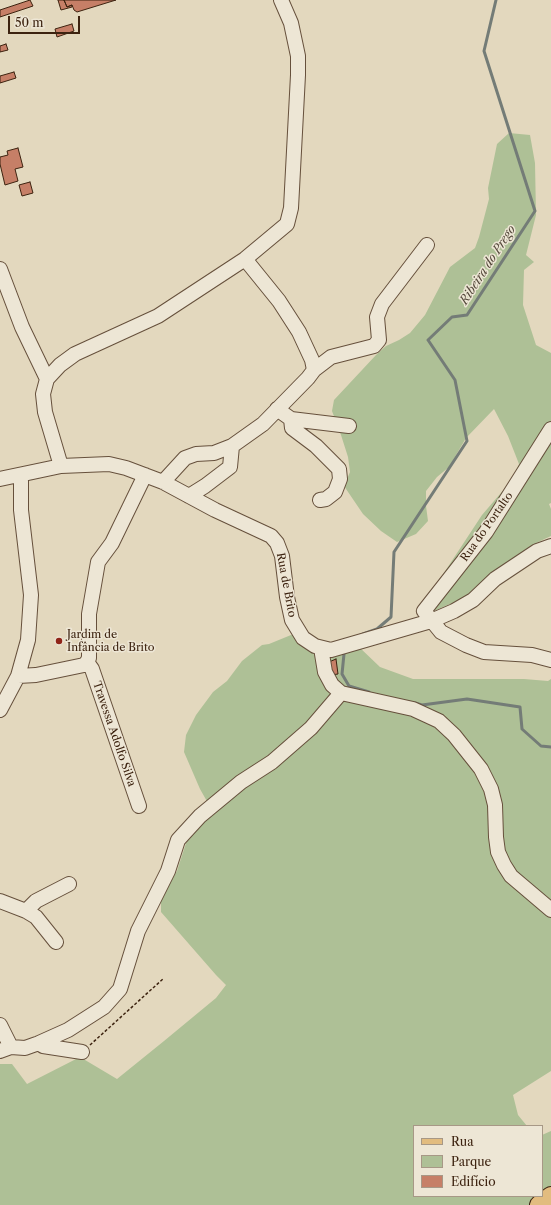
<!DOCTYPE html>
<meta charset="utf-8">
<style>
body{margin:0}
#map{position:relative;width:551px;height:1205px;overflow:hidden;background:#e3d8be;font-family:"Libre Caslon Text",serif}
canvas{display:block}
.legend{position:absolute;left:413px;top:1125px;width:130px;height:72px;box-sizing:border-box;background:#ede6d5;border:1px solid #a79886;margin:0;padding:5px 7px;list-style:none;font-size:12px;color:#3d2310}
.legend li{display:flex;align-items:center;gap:8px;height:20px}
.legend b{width:20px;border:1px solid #a79886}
.scale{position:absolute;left:8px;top:16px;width:72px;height:18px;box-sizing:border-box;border:2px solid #3d2310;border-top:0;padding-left:5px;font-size:12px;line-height:14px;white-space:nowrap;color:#3d2310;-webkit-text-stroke:3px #ede6d5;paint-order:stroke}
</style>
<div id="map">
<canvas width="551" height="1205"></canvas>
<ul class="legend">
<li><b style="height:5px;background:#e2bc7f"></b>Rua</li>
<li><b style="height:11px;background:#aec096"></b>Parque</li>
<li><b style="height:11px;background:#c67f67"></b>Edifício</li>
</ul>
<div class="scale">50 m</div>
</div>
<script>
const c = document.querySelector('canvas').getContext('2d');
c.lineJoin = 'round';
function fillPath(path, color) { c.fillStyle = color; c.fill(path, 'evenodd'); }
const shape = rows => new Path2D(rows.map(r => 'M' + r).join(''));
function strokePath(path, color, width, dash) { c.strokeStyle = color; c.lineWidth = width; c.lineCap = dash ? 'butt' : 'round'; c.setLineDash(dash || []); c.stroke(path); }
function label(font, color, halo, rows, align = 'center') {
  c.font = font + ' "Libre Caslon Text",serif'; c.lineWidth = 3; c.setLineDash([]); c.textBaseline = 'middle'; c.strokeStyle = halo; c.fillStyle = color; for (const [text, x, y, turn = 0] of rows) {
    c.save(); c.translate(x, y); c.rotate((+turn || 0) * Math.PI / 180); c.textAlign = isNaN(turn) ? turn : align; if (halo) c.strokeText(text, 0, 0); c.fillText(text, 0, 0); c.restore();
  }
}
const green = shape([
 [509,133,530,135,535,163,536,215,526,255,534,262,524,270,523,305,536,345,551,353,551,503,549,504,551,509,551,536,536,543,466,597,434,611,427,609,436,585,482,515,512,480,519,464,508,436,494,409,466,438,449,467,437,477,426,491,426,506,428,521,416,534,397,542,381,531,363,514,344,486,350,472,348,457,341,435,332,411,334,400,376,355,386,346,399,340,410,333,425,315,450,267,475,248,479,237,489,199,488,188,497,144],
 [302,634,317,659,326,660,334,655,358,646,380,667,413,679,524,679,548,681,551,679,551,1071,513,1095,518,1115,527,1126,414,1126,414,1196,542,1196,542,1135,551,1131,551,1205,0,1205,0,1064,12,1064,27,1084,80,1057,117,1079,164,1041,216,998,226,985,216,975,161,912,161,897,177,871,188,837,213,812,200,789,184,752,186,735,196,715,213,692,227,681,242,661,262,645,269,644,291,635]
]);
const stream = shape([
 [363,634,377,629,391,617,394,552,467,441,455,380,428,340,452,317,467,315,535,211,484,51,496,0],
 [344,654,342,674,349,686,369,692],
 [415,703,422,705,467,699,520,707,522,729,541,746,551,747]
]);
const building = shape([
 [30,0,33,6,0,17,0,10,30,0],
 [58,0,64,0,67,7,72,5,72,7,61,10,58,0],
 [64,0,116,0,77,12,74,10,72,5,67,7,64,0],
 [72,24,74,31,57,37,55,29,72,24],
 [6,44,8,50,0,52,0,46,6,44],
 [14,72,16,78,0,83,0,76,14,72],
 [18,148,23,167,15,169,18,181,5,185,0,164,0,157,8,155,7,151,18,148],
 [30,182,33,193,22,196,19,185,30,182],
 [336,659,338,674,331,675,329,662,336,659]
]);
const path = shape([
 [90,1045,164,978]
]);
const minor = shape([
 [0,269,22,327,47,379],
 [314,370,331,357,374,346,379,340,377,317,382,304,427,245],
 [277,409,291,419,292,428,316,446,339,469,340,479,335,492,326,499,320,500],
 [291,419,349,426],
 [551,429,486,532,424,611,441,632,466,645,484,652,532,655,551,660],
 [61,466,45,412,43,394,47,379,60,365,75,354,158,316,245,259,287,224,291,208,298,75,298,56,291,23,281,0],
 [0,479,61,466,109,464,126,468,163,482,215,510,271,536,277,543,282,556,287,597,292,620,303,638,315,646,331,650,431,621,454,611,473,600,495,579,537,551,551,546],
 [163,482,185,458,196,454,214,453,232,446,263,424,308,378,314,370,312,360,299,332,279,301,245,259],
 [189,496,205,486,230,467,232,446],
 [321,648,325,672,332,685,341,693,413,709,439,721,454,735,481,769,491,789,495,805,496,837,498,852,504,865,511,876,551,910],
 [87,662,92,669,139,806],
 [18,676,36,675,84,665,87,662,89,658,89,614,98,562,112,543,145,475],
 [0,710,18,676,28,640,31,595,21,510,21,475],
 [0,901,26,911,36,917,56,942],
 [26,911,36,901,69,884],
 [0,1025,11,1047],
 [39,1043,43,1046,82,1052],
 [0,1051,11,1047,25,1048,39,1043,68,1030,104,1007,120,989,138,931,168,871,178,840,200,816,241,782,272,762,311,728,341,693]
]);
const major = shape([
 [539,1205,551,1196]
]);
const markers = [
 [59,641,4,"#8f2418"]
];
const streetNames = [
 ["Rua do Portalto",487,527,-55],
 ["Rua de Brito",286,585,79],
 ["Travessa Adolfo Silva",114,734,71]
];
const poiNames = [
 ["Jardim de",67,635],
 ["Infância de Brito",67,648]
];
const waterNames = [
 ["Ribeira do Prego",488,265,-57]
];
fillPath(green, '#aec096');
strokePath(stream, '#747c77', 3);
fillPath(building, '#c67f67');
strokePath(building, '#3d2310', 1);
strokePath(minor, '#66503c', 16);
strokePath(major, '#3d2310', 20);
strokePath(path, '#3d2310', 1.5, [3, 2]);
strokePath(minor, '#ede6d5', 14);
strokePath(major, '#e2bc7f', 18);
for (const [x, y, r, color] of markers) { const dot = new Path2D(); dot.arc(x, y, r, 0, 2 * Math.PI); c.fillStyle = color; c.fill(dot); strokePath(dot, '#ede6d5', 1.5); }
label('11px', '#3d2310', '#ede6d5', streetNames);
label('11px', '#3d2310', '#ede6d5', poiNames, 'left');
label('italic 12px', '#54483b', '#ede6d5', waterNames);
</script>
